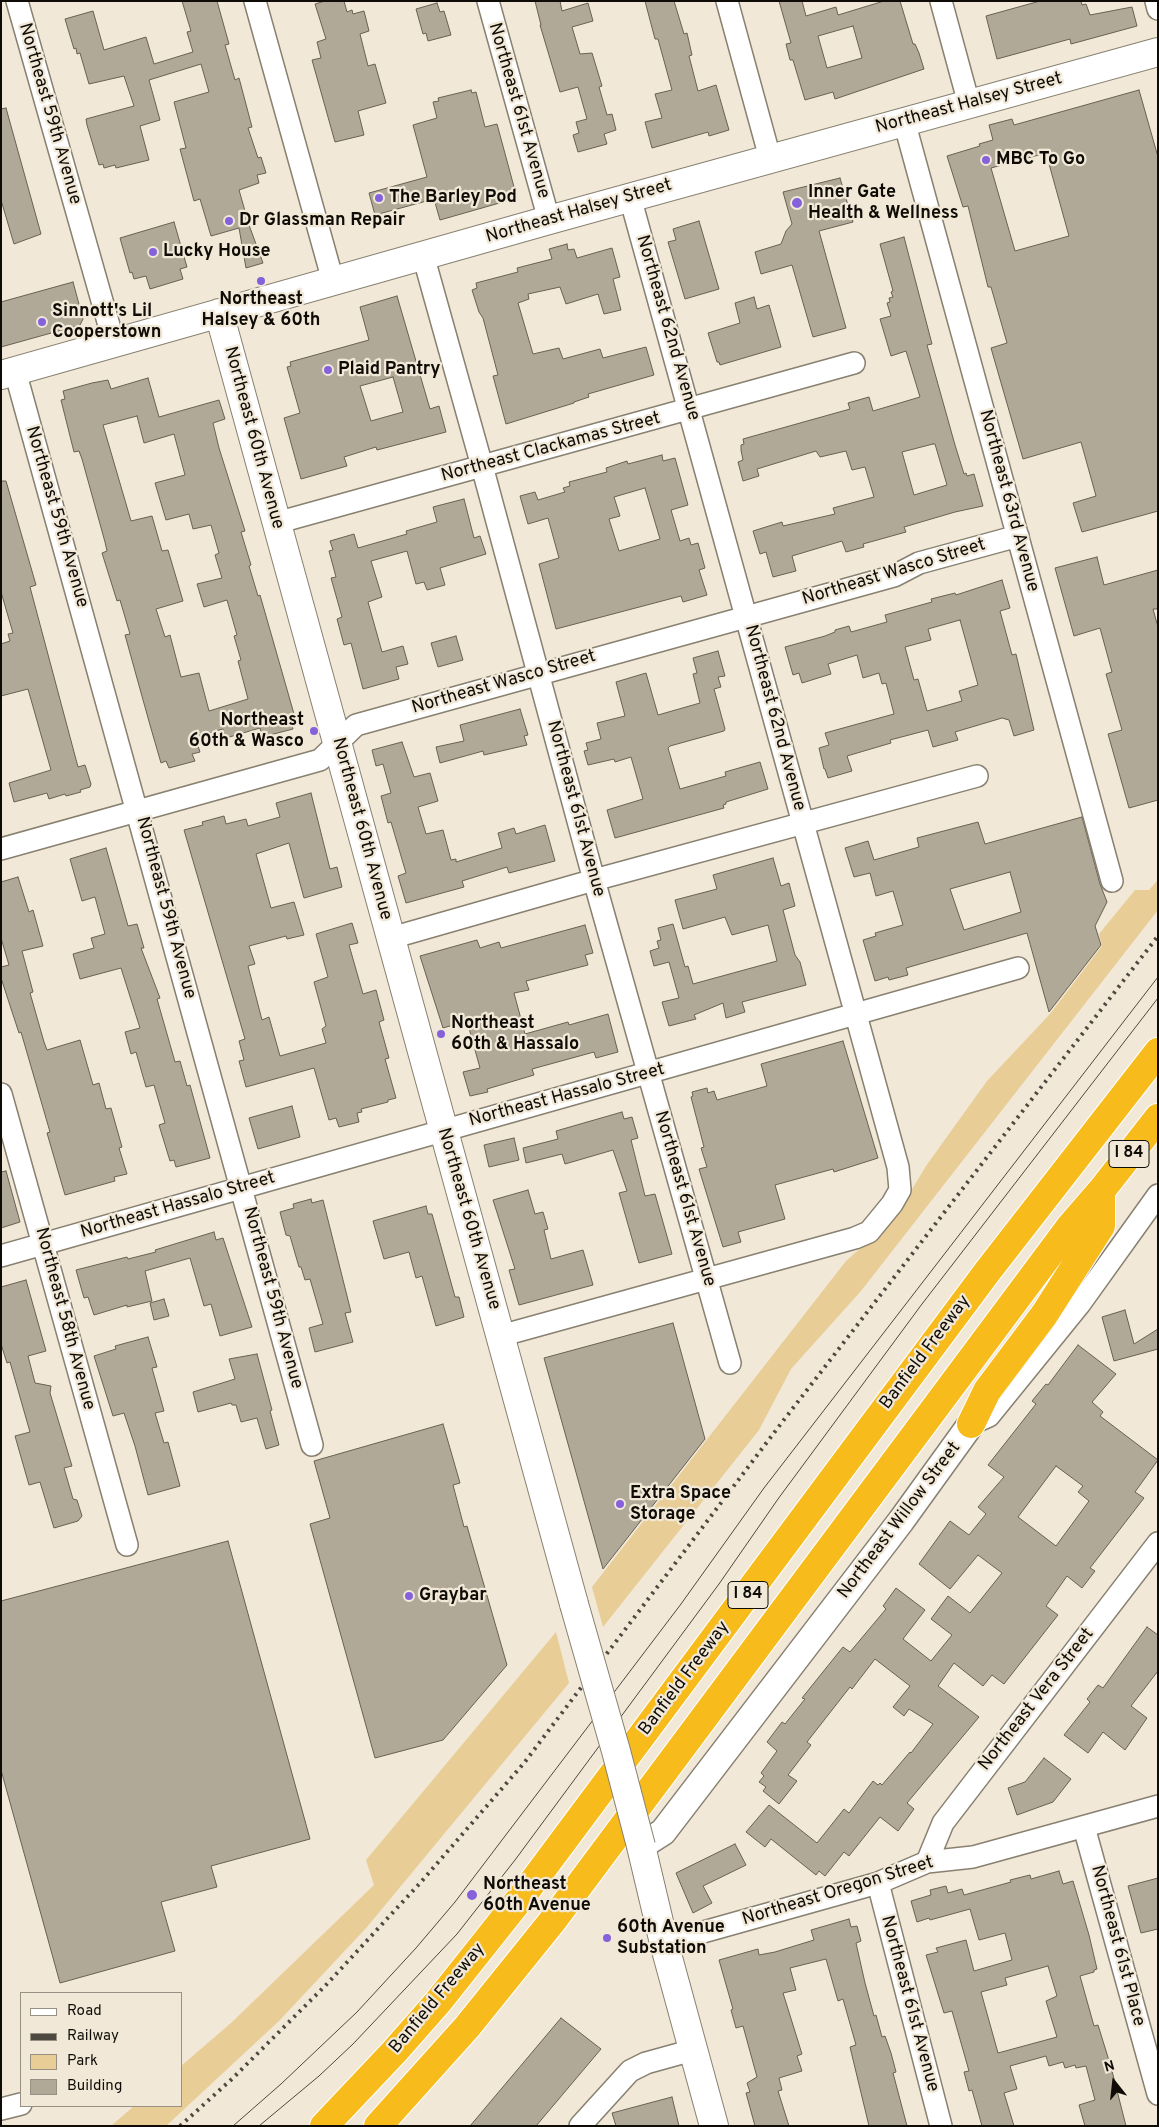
<!DOCTYPE html>
<style>
body{margin:0}
#map{position:relative;width:1159px;height:2127px;overflow:hidden;background:#f1e8d7;font-family:Overpass,sans-serif}
canvas{display:block}
.frame{position:absolute;inset:0;border:2px solid #0f0c07;pointer-events:none}
.legend{position:absolute;left:20px;top:1992px;width:162px;height:115px;box-sizing:border-box;background:#f1e8d7;border:1px solid #979084;margin:0;padding:6px 9px;list-style:none;font-size:15px;color:#0f0c07}
.legend li{display:flex;align-items:center;gap:10px;height:25px}
.legend b{width:25px;border:1px solid #979084}
.north{position:absolute;left:1089px;top:2057px;width:50px;height:50px;-webkit-text-stroke:4px #f1e8d7;paint-order:stroke;rotate:344deg;font-size:14px;font-weight:700;line-height:20px;text-align:center;color:#0f0c07}
.north::after{content:'';display:block;margin:auto;width:18px;height:22px;background:#0f0c07;clip-path:polygon(50% 0,100% 100%,50% 72%,0 100%)}
</style>
<div id="map">
<canvas width="1159" height="2127"></canvas>
<div class="frame"></div>
<ul class="legend">
<li><b style="height:6px;background:#fff"></b>Road</li>
<li><b style="height:6px;background:#4d4940"></b>Railway</li>
<li><b style="height:14px;background:#e9cd96"></b>Park</li>
<li><b style="height:14px;background:#b1a998"></b>Building</li>
</ul>
<div class="north">N</div>
</div>
<script>
const c = document.querySelector('canvas').getContext('2d');
c.lineJoin = 'round';
function fillPath(path, color) { c.fillStyle = color; c.fill(path, 'evenodd'); }
const shape = rows => new Path2D(rows.map(r => 'M' + r).join(''));
function strokePath(path, color, width, dash) { c.strokeStyle = color; c.lineWidth = width; c.lineCap = dash ? 'butt' : 'round'; c.setLineDash(dash || []); c.stroke(path); }
function label(font, color, halo, rows, align = 'center') {
  c.font = font + ' Overpass,sans-serif'; c.lineWidth = 4.5; c.setLineDash([]); c.textBaseline = 'middle'; c.strokeStyle = halo; c.fillStyle = color; for (const [text, x, y, turn = 0] of rows) {
    c.save(); c.translate(x, y); c.rotate((+turn || 0) * Math.PI / 180); c.textAlign = isNaN(turn) ? turn : align; if (halo) c.strokeText(text, 0, 0); c.fillText(text, 0, 0); c.restore();
  }
}
const green = shape([
 [1158,880,1158,910,861,1291,791,1369,759,1430,603,1627,592,1587,846,1261,888,1224,902,1206,926,1166,987,1081,1050,1014,1102,946,1099,934,1135,890,1149,890],
 [556,1632,569,1683,367,1927,279,2021,166,2126,111,2126,134,2106,181,2106,181,2066,231,2023,374,1885,366,1860]
]);
const building = shape([
 [182,1,217,1,229,44,225,45,235,80,239,78,252,127,248,128,258,158,261,157,266,173,257,175,259,183,239,190,249,225,263,263,246,268,239,228,211,236,200,199,194,201,180,149,186,148,174,102,209,92,201,64,149,80,160,120,140,126,149,160,116,168,115,165,104,168,103,164,99,165,87,125,86,119,134,106,124,76,89,84,80,53,77,54,76,48,74,49,65,19,93,11,104,50,146,37,154,64,193,52,187,32,191,31,182,1],
 [325,1,344,1,347,12,352,10,353,14,364,11,369,31,360,34,368,66,375,64,386,103,358,111,364,135,335,142,312,60,321,58,317,42,326,39,315,4,325,1],
 [535,1,560,1,562,11,588,3,593,21,572,27,580,54,592,53,602,86,599,87,607,115,612,114,616,130,604,134,607,144,578,152,573,135,579,133,576,122,587,119,578,87,560,92,540,25,541,25,535,1],
 [645,1,674,1,684,34,687,33,692,55,689,56,698,91,716,85,729,130,709,136,708,132,652,148,645,122,662,118,655,94,672,90,658,39,655,39,645,1],
 [779,1,802,1,806,16,836,7,838,15,884,1,900,1,913,44,915,44,919,53,924,69,835,99,833,92,805,100,793,60,790,60,786,44,791,43,779,1],
 [853,26,862,58,827,68,818,36,853,26],
 [1040,1,1081,1,1082,5,1086,4,1090,15,1132,7,1137,26,1071,44,1070,39,997,59,986,16,1040,1],
 [437,3,440,12,444,11,451,35,428,41,426,33,423,34,416,9,437,3],
 [471,90,472,93,476,92,485,127,497,124,517,198,440,220,434,199,375,215,369,193,427,177,413,125,437,118,433,102,439,101,438,98,471,90],
 [1139,90,1158,157,1158,511,1082,532,1073,503,1096,496,1081,442,1023,459,991,348,1007,343,991,287,988,287,968,206,963,207,947,156,980,146,979,144,993,140,989,125,1012,119,1014,125,1139,90],
 [1046,153,1069,236,1015,251,991,168,1046,153],
 [6,108,41,234,14,244,1,200,1,109,6,108],
 [840,178,853,222,819,231,846,328,813,337,792,265,761,274,755,252,781,244,786,231,792,224,783,192,840,178],
 [699,221,719,289,685,299,668,242,676,240,673,229,699,221],
 [174,222,187,267,180,269,183,279,150,289,146,276,134,279,132,272,130,273,120,238,174,222],
 [904,237,932,344,927,345,955,445,964,474,966,473,967,476,974,474,983,506,955,512,904,527,906,532,863,544,864,547,846,552,842,541,792,556,796,571,773,577,766,552,760,554,753,531,782,522,783,526,835,514,833,508,874,497,865,467,852,470,846,451,820,457,816,451,757,469,759,476,743,481,738,462,743,460,741,450,741,445,744,444,743,439,850,409,848,403,869,397,873,411,920,397,906,351,891,356,880,319,891,316,887,303,890,302,889,298,893,297,891,292,893,291,880,244,904,237],
 [933,444,935,444,947,485,914,495,902,452,933,444],
 [567,244,568,250,574,249,577,258,612,248,620,277,613,279,621,310,604,314,598,294,566,304,560,287,528,294,529,299,518,303,533,354,559,348,563,359,600,349,603,358,646,347,654,375,588,394,589,397,574,402,574,403,506,424,493,376,498,375,483,318,479,312,472,290,477,288,476,283,518,272,517,268,552,259,549,249,567,244],
 [73,282,83,319,80,325,1,347,1,302,73,282],
 [397,296,430,409,439,406,446,432,377,450,376,447,344,457,347,466,301,479,284,418,300,413,287,367,291,366,290,362,369,340,360,307,397,296],
 [393,377,403,412,371,421,360,386,393,377],
 [754,297,757,309,769,305,781,347,720,365,719,362,717,362,708,333,740,323,735,303,754,297],
 [148,378,159,417,219,400,225,419,213,423,219,448,245,531,241,532,251,565,249,566,258,596,260,595,296,721,291,722,293,729,262,737,260,728,226,738,223,729,195,737,200,752,192,754,195,761,169,768,166,761,161,763,150,725,125,635,130,634,120,600,117,601,102,553,107,551,105,542,82,459,79,451,74,452,61,400,65,399,63,391,92,383,108,380,111,389,148,378],
 [137,416,144,443,174,434,185,475,155,483,166,520,189,514,193,529,211,525,219,553,215,555,222,578,197,584,204,607,227,600,237,635,234,636,241,660,238,661,248,699,209,711,199,673,181,677,170,635,165,637,156,609,183,601,168,550,162,551,152,516,131,521,103,425,137,416],
 [662,455,663,461,675,458,688,505,671,510,680,541,689,538,691,545,698,543,705,568,699,570,707,595,683,602,681,596,556,629,539,564,559,558,548,518,528,524,520,496,535,492,538,500,565,492,563,488,570,486,569,482,607,472,606,468,627,461,628,464,662,455],
 [645,488,660,539,619,551,609,519,620,516,614,497,645,488],
 [1,481,6,481,36,585,30,587,78,767,85,765,91,784,90,787,80,790,81,792,66,796,65,794,49,799,47,793,14,802,9,783,51,770,28,689,1,696,1,644,10,641,8,634,13,633,1,592,1,481],
 [464,499,474,538,480,536,486,554,440,568,445,585,427,590,424,582,416,584,407,551,371,561,382,597,368,602,382,652,403,646,408,664,396,667,399,679,363,689,351,643,344,645,337,619,342,617,331,578,336,577,329,551,333,550,330,541,354,534,358,548,407,534,406,531,437,522,433,507,464,499],
 [1097,557,1104,585,1158,570,1158,609,1153,609,1158,627,1158,800,1129,808,1108,734,1122,730,1106,674,1112,672,1100,628,1074,636,1055,568,1097,557],
 [1002,580,1010,608,1000,611,1012,655,1016,654,1034,730,1014,736,1009,720,1002,718,955,732,958,740,933,747,928,730,890,740,891,743,847,756,852,771,828,778,825,769,824,769,819,748,829,745,825,733,894,714,886,683,882,684,879,673,863,678,857,655,828,664,831,674,802,683,799,673,793,675,785,647,825,636,835,632,835,630,849,626,851,632,887,622,885,615,932,602,931,599,955,593,956,595,1002,580],
 [960,620,978,685,959,691,962,701,927,711,918,679,914,680,905,647,931,640,928,629,960,620],
 [456,636,463,660,438,667,431,643,456,636],
 [718,651,725,676,718,677,721,687,714,689,725,729,724,731,670,746,668,748,680,789,726,776,725,772,760,762,768,789,726,802,726,804,723,805,724,808,615,838,607,810,643,799,631,757,615,762,614,759,588,765,584,751,588,750,586,743,601,739,597,723,625,716,616,682,646,673,658,715,700,703,693,674,697,673,693,658,718,651],
 [520,709,528,735,524,736,527,745,484,755,483,751,440,763,436,747,464,741,460,725,520,709],
 [402,742,414,777,430,773,438,801,418,807,426,834,443,830,451,860,456,859,456,862,502,848,498,833,514,828,516,834,545,825,555,861,509,873,507,867,462,881,464,887,406,903,398,876,406,873,391,822,388,823,381,796,391,793,383,764,376,766,372,750,402,742],
 [311,793,330,869,337,867,342,887,304,898,289,843,256,854,271,908,294,902,304,935,287,939,286,936,249,946,255,964,248,966,262,1020,269,1017,280,1056,326,1043,322,1029,326,1026,314,982,328,977,316,934,352,923,358,943,349,945,363,994,376,990,384,1020,379,1022,389,1058,385,1059,396,1098,388,1100,388,1102,361,1109,362,1112,357,1113,359,1122,339,1127,336,1118,329,1120,314,1068,246,1087,239,1061,244,1060,239,1041,245,1039,184,830,203,825,202,822,224,816,226,824,246,819,248,826,280,817,276,803,311,793],
 [1082,817,1100,884,1107,902,1095,926,1101,945,1049,1012,1027,933,906,968,908,975,889,980,888,977,875,981,863,940,876,936,875,933,903,925,893,891,876,896,870,873,854,877,845,848,868,841,874,860,919,847,917,838,978,822,985,844,1082,817],
 [1010,872,1021,912,964,930,950,889,1010,872],
 [106,848,128,926,137,924,144,948,141,948,160,998,157,999,175,1062,180,1061,187,1086,190,1085,210,1158,176,1167,174,1160,170,1161,159,1125,165,1123,154,1085,146,1087,136,1052,131,1054,125,1032,140,1028,121,968,80,979,73,954,94,948,91,938,105,934,95,897,82,901,70,859,106,848],
 [773,858,781,886,789,883,795,906,783,910,795,955,800,962,806,985,742,1002,745,1012,726,1018,723,1003,694,1015,696,1019,669,1026,662,1002,679,998,669,962,654,966,650,951,659,948,657,941,661,940,658,928,673,924,685,967,688,966,693,984,777,961,768,925,732,935,725,917,683,929,675,900,717,889,713,875,773,858],
 [18,877,29,912,33,910,43,946,22,951,33,992,30,993,44,1042,47,1050,80,1040,93,1085,99,1083,106,1109,111,1108,122,1147,119,1148,127,1174,114,1177,115,1181,65,1195,47,1133,50,1132,21,1032,19,1033,1,978,1,967,9,965,1,938,1,882,18,877],
 [585,925,593,953,585,955,588,965,526,981,529,990,514,993,525,1034,568,1022,569,1025,608,1014,618,1052,596,1058,594,1052,532,1069,534,1075,487,1089,488,1092,470,1096,463,1072,480,1068,467,1021,443,1028,420,956,477,940,480,948,499,942,501,948,585,925],
 [843,1041,878,1158,834,1172,833,1169,775,1185,785,1219,738,1232,741,1242,723,1247,699,1169,707,1167,701,1148,704,1147,691,1097,693,1096,692,1092,707,1088,708,1093,714,1091,717,1100,767,1086,761,1064,843,1041],
 [292,1106,300,1137,258,1149,249,1118,292,1106],
 [622,1112,624,1119,632,1117,638,1138,631,1140,645,1196,655,1194,672,1254,639,1263,619,1193,627,1191,613,1150,565,1164,562,1154,526,1163,523,1148,558,1139,556,1131,622,1112],
 [514,1138,519,1160,489,1167,484,1145,514,1138],
 [6,1171,20,1222,1,1228,1,1172,6,1171],
 [528,1190,535,1214,543,1212,548,1229,544,1230,551,1259,583,1250,593,1285,519,1305,509,1270,515,1269,493,1200,528,1190],
 [311,1199,312,1203,323,1200,351,1312,345,1313,353,1342,315,1352,309,1328,323,1324,310,1279,305,1280,301,1267,299,1267,290,1236,286,1235,280,1212,294,1208,293,1204,311,1199],
 [426,1206,428,1214,432,1214,455,1297,459,1297,464,1317,436,1326,422,1276,416,1278,409,1252,384,1259,373,1221,426,1206],
 [214,1232,216,1240,223,1238,252,1327,220,1336,211,1304,204,1306,190,1258,145,1271,152,1301,127,1307,127,1305,94,1315,88,1297,84,1298,76,1270,127,1257,128,1259,156,1252,155,1250,214,1232],
 [26,1280,46,1351,28,1356,35,1383,51,1386,50,1393,72,1466,64,1468,73,1499,77,1500,82,1516,78,1521,54,1528,40,1482,29,1485,15,1436,30,1432,10,1362,7,1363,1,1344,1,1287,26,1280],
 [164,1299,169,1316,154,1320,150,1303,164,1299],
 [1125,1310,1134,1344,1158,1329,1158,1349,1114,1361,1102,1317,1125,1310],
 [673,1323,705,1439,603,1569,544,1358,673,1323],
 [148,1337,157,1367,152,1368,164,1411,155,1413,164,1443,168,1442,180,1486,148,1495,135,1446,124,1413,113,1416,94,1356,116,1349,115,1346,148,1337],
 [1078,1345,1116,1374,1092,1402,1103,1412,1100,1416,1158,1460,1135,1492,1144,1498,1090,1568,1095,1571,1082,1588,1067,1576,1046,1606,1058,1615,1004,1684,992,1675,983,1686,954,1663,938,1686,979,1717,907,1803,914,1809,898,1831,880,1817,849,1856,844,1852,825,1876,819,1871,816,1875,771,1839,765,1847,746,1832,769,1805,817,1843,844,1809,849,1813,873,1781,878,1785,880,1783,882,1785,910,1752,911,1753,933,1724,909,1709,904,1716,893,1707,910,1686,875,1659,852,1689,850,1687,807,1742,811,1745,788,1775,797,1781,779,1804,763,1791,766,1787,759,1782,764,1776,761,1773,777,1751,767,1742,782,1722,785,1724,805,1699,802,1698,843,1647,850,1652,886,1609,883,1606,896,1588,925,1610,903,1639,931,1661,952,1635,931,1619,948,1596,970,1613,1002,1573,978,1555,950,1589,919,1564,950,1521,969,1535,986,1514,978,1507,1004,1477,988,1465,1036,1404,1032,1401,1046,1384,1048,1385,1078,1345],
 [1056,1466,1083,1486,1078,1492,1089,1501,1056,1546,1018,1517,1056,1466],
 [257,1354,272,1410,270,1411,279,1445,266,1449,257,1418,241,1422,236,1405,232,1405,231,1403,198,1412,193,1392,235,1379,229,1359,257,1354],
 [443,1424,460,1483,453,1485,464,1527,467,1526,507,1665,443,1740,375,1758,310,1524,330,1518,314,1461,443,1424],
 [228,1541,310,1839,211,1866,217,1887,161,1902,175,1951,60,1983,1,1770,1,1601,228,1541],
 [1147,1627,1158,1635,1158,1671,1131,1706,1147,1718,1125,1750,1103,1732,1088,1753,1064,1735,1090,1702,1087,1699,1098,1685,1103,1688,1147,1627],
 [1044,1758,1071,1779,1053,1802,1017,1815,1008,1788,1025,1782,1044,1758],
 [735,1844,746,1865,703,1886,712,1903,693,1913,676,1873,735,1844],
 [1059,1871,1063,1884,1073,1881,1089,1935,1097,1969,1094,1970,1094,1972,1080,1976,1094,2026,1098,2025,1111,2067,1126,2126,1085,2126,1079,2105,1095,2100,1086,2066,1076,2068,1075,2065,1065,2068,1063,2062,1049,2066,1046,2056,1010,2066,1017,2089,1004,2093,1014,2126,982,2126,972,2090,969,2091,964,2072,969,2071,952,2011,944,2013,926,1955,938,1952,936,1948,966,1940,974,1971,1012,1960,1005,1933,979,1940,970,1909,930,1920,929,1918,917,1922,911,1901,931,1895,930,1890,946,1886,948,1893,962,1889,964,1895,1011,1882,1010,1880,1030,1875,1031,1879,1059,1871],
 [1048,1966,1057,1996,1046,2001,1057,2037,998,2053,981,1992,1007,1985,1005,1978,1048,1966],
 [1158,1878,1158,1929,1141,1933,1128,1886,1158,1878],
 [849,1919,851,1927,857,1926,861,1941,856,1943,865,1983,874,2016,876,2015,882,2037,885,2036,891,2053,896,2072,893,2073,907,2126,869,2126,850,2047,856,2045,843,1999,838,2001,826,1959,790,1968,796,1990,783,1993,802,2054,797,2056,802,2071,779,2078,782,2090,778,2091,789,2126,755,2126,746,2093,750,2092,747,2083,757,2077,743,2026,736,2028,731,2010,733,2009,719,1960,758,1949,759,1955,775,1952,814,1940,811,1930,849,1919],
 [561,2018,601,2049,536,2126,470,2126,561,2018],
 [672,2097,679,2126,616,2126,612,2113,672,2097]
]);
const minor = shape([
 [17,1,114,343],
 [255,1,333,281],
 [488,1,549,220],
 [727,1,770,158],
 [941,1,969,104],
 [1156,1,1158,9],
 [904,121,1112,881],
 [423,255,482,466,594,880,730,1363],
 [15,371,312,1445],
 [276,523,854,363],
 [1,849,320,760,356,725,894,576,919,563,1018,536],
 [391,938,594,880,977,776],
 [1,1094,127,1545],
 [1,1256,1018,968],
 [500,1336,855,1238,869,1232,892,1204,900,1190,898,1167,630,197],
 [971,1424,989,1416,1079,1305,1158,1195],
 [1084,1827,1158,2094],
 [927,1862,943,1823,1158,1543],
 [878,1883,941,2126],
 [664,1943,878,1883,927,1862,973,1857,1158,1806],
 [1,2109,21,2104],
 [580,2126,630,2071,646,2063,693,2050]
]);
const tertiary = shape([
 [641,1846,663,1832,901,1521,971,1424]
]);
const secondary = shape([
 [219,313,574,1604],
 [1,375,549,220,1158,52],
 [641,1846,664,1943,714,2126]
]);
const motorway = shape([
 [971,1424,987,1391,1044,1315,1101,1226,1101,1191],
 [324,2126,394,2052,438,2002,523,1895,987,1272,1158,1052],
 [378,2126,467,2027,554,1919,1069,1228,1101,1191,1158,1118]
]);
const tram = shape([
 [233,2126,281,2084,357,2012,416,1948,455,1902,681,1604,764,1488,1158,977],
 [259,2126,319,2076,353,2044,457,1934,515,1860,719,1584,778,1499,922,1304,1158,998]
]);
const rail = shape([
 [180,2126,233,2078,326,1985,421,1882,524,1763,783,1421,1158,936]
]);
const secondaryBridge = shape([
 [574,1604,616,1751,641,1846]
]);
const markers = [
 [986,160,5,"#8561dc"],
 [379,198,5,"#8561dc"],
 [797,203,6,"#8561dc"],
 [229,221,5,"#8561dc"],
 [153,252,5,"#8561dc"],
 [261,281,5,"#8561dc"],
 [42,322,5,"#8561dc"],
 [328,370,5,"#8561dc"],
 [314,731,5,"#8561dc"],
 [441,1034,5,"#8561dc"],
 [620,1504,5,"#8561dc"],
 [409,1596,5,"#8561dc"],
 [472,1895,6,"#8561dc"],
 [607,1938,5,"#8561dc"]
];
const shields = [
 [1129,1154,40],
 [748,1595,40]
];
const shieldNames = [
 ["I 84",1129,1154],
 ["I 84",748,1595]
];
const streetNames = [
 ["Northeast Halsey Street",969,104,-15],
 ["Northeast 61st Avenue",518,111,74],
 ["Northeast 59th Avenue",49,114,74],
 ["Northeast Halsey Street",579,212,-16],
 ["Northeast 62nd Avenue",667,328,74],
 ["Northeast 60th Avenue",253,438,75],
 ["Northeast Clackamas Street",551,448,-15],
 ["Northeast 63rd Avenue",1008,501,75],
 ["Northeast 59th Avenue",56,517,74],
 ["Northeast Wasco Street",894,573,-17],
 ["Northeast Wasco Street",504,683,-16],
 ["Northeast 62nd Avenue",774,718,75],
 ["Northeast 61st Avenue",575,809,75],
 ["Northeast 60th Avenue",361,829,75],
 ["Northeast 59th Avenue",165,908,75],
 ["Northeast Hassalo Street",567,1096,-15],
 ["Northeast 61st Avenue",684,1199,74],
 ["Northeast Hassalo Street",178,1206,-16],
 ["Northeast 60th Avenue",468,1219,74],
 ["Northeast 59th Avenue",272,1298,75],
 ["Northeast 58th Avenue",64,1319,75],
 ["Banfield Freeway",926,1353,-53],
 ["Northeast Willow Street",900,1521,-53],
 ["Banfield Freeway",685,1679,-53],
 ["Northeast Vera Street",1037,1700,-52],
 ["Northeast Oregon Street",838,1892,-17],
 ["Northeast 61st Place",1117,1946,75],
 ["Banfield Freeway",438,1999,-50],
 ["Northeast 61st Avenue",909,2004,75]
];
const poiNames = [
 ["MBC To Go",996,160],
 ["Inner Gate",808,193],
 ["Health & Wellness",808,214],
 ["The Barley Pod",389,198],
 ["Dr Glassman Repair",239,221],
 ["Lucky House",163,252],
 ["Northeast",261,300,"center"],
 ["Halsey & 60th",261,321,"center"],
 ["Sinnott's Lil",52,312],
 ["Cooperstown",52,333],
 ["Plaid Pantry",338,370],
 ["Northeast",304,721,"right"],
 ["60th & Wasco",304,742,"right"],
 ["Northeast",451,1024],
 ["60th & Hassalo",451,1045],
 ["Extra Space",630,1494],
 ["Storage",630,1515],
 ["Graybar",419,1596],
 ["Northeast",483,1885],
 ["60th Avenue",483,1906],
 ["60th Avenue",617,1928],
 ["Substation",617,1949]
];
fillPath(green, '#e9cd96');
fillPath(building, '#b1a998');
strokePath(building, '#686051', 1);
strokePath(minor, '#888070', 24);
strokePath(tertiary, '#888070', 29);
strokePath(secondary, '#888070', 30);
strokePath(motorway, '#fff', 30);
strokePath(minor, '#fff', 21);
strokePath(tertiary, '#fff', 26);
strokePath(secondary, '#fff', 28);
strokePath(motorway, '#f8bb1c', 28);
strokePath(tram, '#4d4940', 1);
strokePath(rail, '#4d4940', 4, [2.5, 5]);
strokePath(secondaryBridge, '#888070', 30, []);
strokePath(secondaryBridge, '#fff', 28);
for (const [x, y, r, color] of markers) { const dot = new Path2D(); dot.arc(x, y, r, 0, 2 * Math.PI); c.fillStyle = color; c.fill(dot); strokePath(dot, '#f1e8d7', 2); }
for (const [x, y, w] of shields) { const box = new Path2D(); box.roundRect(x - w / 2, y - 13.5, w, 27, 4); c.fillStyle = '#f1e8d7'; c.fill(box); strokePath(box, '#0f0c07', 1); }
label('bold 16px', '#0f0c07', null, shieldNames);
label('18px', '#0f0c07', '#f1e8d7', streetNames);
label('bold 18px', '#0f0c07', '#f1e8d7', poiNames, 'left');
</script>
